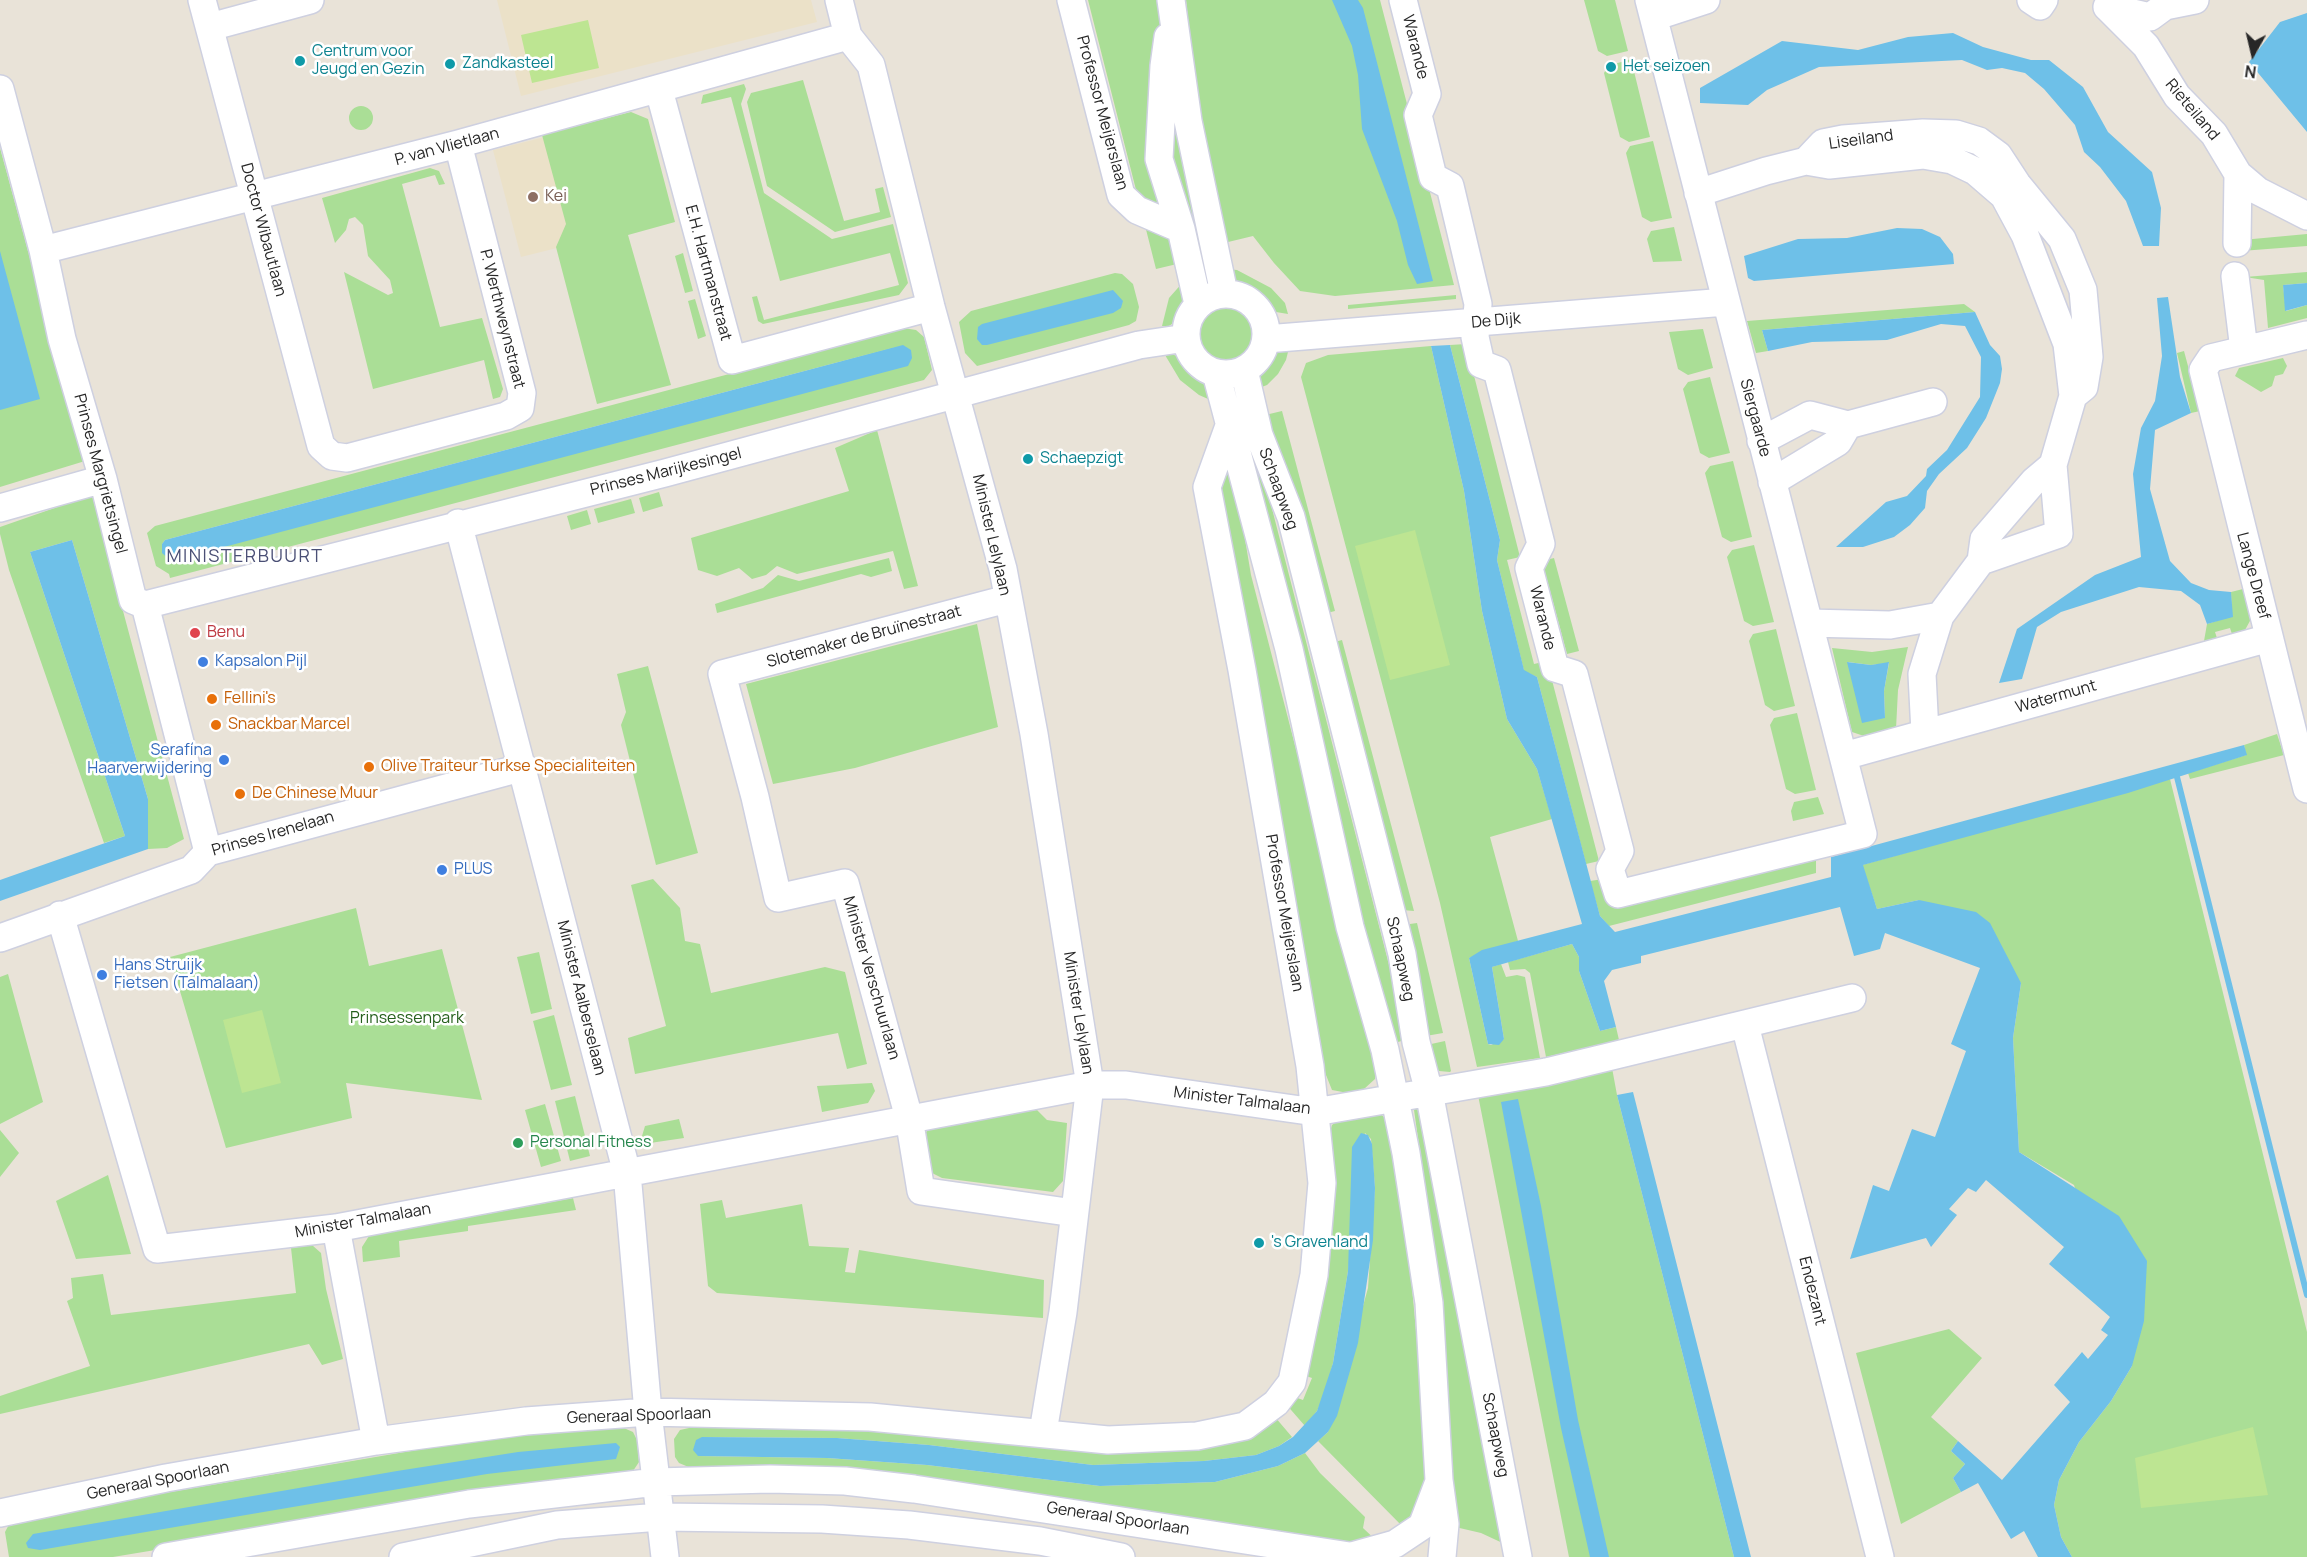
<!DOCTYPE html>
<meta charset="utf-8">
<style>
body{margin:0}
#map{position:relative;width:2307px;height:1557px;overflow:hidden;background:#e9e3d8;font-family:Manrope,sans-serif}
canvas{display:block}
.north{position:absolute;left:2223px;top:24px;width:60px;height:60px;-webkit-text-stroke:4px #fff;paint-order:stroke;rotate:188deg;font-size:16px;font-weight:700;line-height:24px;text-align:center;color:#272727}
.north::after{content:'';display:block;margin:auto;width:21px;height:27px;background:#272727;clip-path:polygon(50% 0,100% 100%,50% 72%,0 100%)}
</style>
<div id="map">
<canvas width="2307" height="1557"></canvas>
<div class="north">N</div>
</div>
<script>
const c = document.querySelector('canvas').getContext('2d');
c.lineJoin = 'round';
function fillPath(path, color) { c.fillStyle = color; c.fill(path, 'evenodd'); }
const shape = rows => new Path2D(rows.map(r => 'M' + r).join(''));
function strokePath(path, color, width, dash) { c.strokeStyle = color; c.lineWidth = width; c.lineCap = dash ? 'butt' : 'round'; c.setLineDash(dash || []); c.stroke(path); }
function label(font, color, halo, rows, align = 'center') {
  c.font = font + ' Manrope,sans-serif'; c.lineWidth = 5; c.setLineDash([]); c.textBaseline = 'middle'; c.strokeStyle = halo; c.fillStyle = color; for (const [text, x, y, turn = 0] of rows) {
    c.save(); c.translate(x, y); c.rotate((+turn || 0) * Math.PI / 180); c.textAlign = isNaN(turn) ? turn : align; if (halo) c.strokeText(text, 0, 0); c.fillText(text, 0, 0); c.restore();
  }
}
const education = shape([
 [497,0,811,0,817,22,521,96],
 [545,137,573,244,521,257,493,150]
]);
const green = shape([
 [1088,0,1159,0,1177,264,1156,269],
 [1186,0,1380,0,1454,285,1335,296,1300,291,1274,263,1253,236,1224,243,1196,93],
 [1584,0,1615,0,1628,51,1607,56,1598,51],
 [1631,59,1650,137,1629,142,1620,137,1604,73,1608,66],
 [1173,62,1209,255,1191,257,1168,165],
 [803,80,844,221,880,212,875,189,883,187,891,217,835,232,767,186,747,102,751,93],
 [744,84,746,89,741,104,764,193,832,239,893,224,908,283,899,295,763,324,758,321,752,297,757,296,764,320,899,285,890,253,780,281,731,97,701,104,703,95],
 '349 118a12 12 0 1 1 24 0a12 12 0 1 1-24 0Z',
 [631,112,648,119,675,222,628,235,671,385,597,404,556,247,566,224,542,135],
 [1653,141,1672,218,1651,222,1642,217,1626,153,1630,146],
 [0,148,85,461,0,487],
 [430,168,439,171,445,184,439,185,435,175,402,184,440,327,482,318,503,389,500,397,493,399,484,360,373,389,344,272,388,295,393,293,390,280,368,256,363,225,355,217,349,219,346,230,335,243,322,198],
 [1674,227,1682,261,1653,262,1647,239,1651,231],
 [2307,234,2307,246,2241,251,2242,240],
 [683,253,693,291,685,293,675,256],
 [1226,269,1237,270,1271,288,1285,303,1288,314,1276,312,1260,298,1237,286],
 [2307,272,2307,283,2283,285,2286,311,2307,305,2307,318,2268,328,2264,280,2245,277],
 [1115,273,1122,274,1133,284,1139,307,1136,321,1129,325,977,366,965,353,959,322,971,311],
 [1184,281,1188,304,1179,319,1169,326,1162,326,1169,298],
 [1456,295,1456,299,1348,309,1348,305],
 [695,299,706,336,698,339,688,301],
 [1964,304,1975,312,1762,330,1768,351,1756,353,1747,321],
 '1200 334a26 26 0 1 1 52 0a26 26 0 1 1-52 0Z',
 [903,328,916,330,924,337,932,370,924,380,170,578,169,574,156,566,147,533,155,526],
 [903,345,162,544,165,540],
 [1703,329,1713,368,1688,375,1678,369,1669,332],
 [1290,344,1286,360,1278,374,1267,385,1254,390,1254,380,1260,370,1276,351],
 [1466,344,1520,557,1507,560,1534,664,1547,661,1599,861,1586,864,1537,677,1524,671,1497,560,1500,540,1450,345],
 [1431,346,1464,491,1482,611,1507,719,1537,769,1552,819,1490,837,1518,941,1469,958,1488,1044,1491,1045,1504,1039,1492,967,1501,964,1506,977,1517,975,1525,977,1540,1058,1477,1067,1440,903,1301,377,1306,363,1328,355],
 [2184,351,2200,411,2191,413,2177,353],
 [1168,353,1177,356,1200,376,1215,402,1199,395,1180,380,1165,355],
 [2283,358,2287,366,2283,374,2275,376,2272,386,2261,392,2235,376,2239,368],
 [1710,377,1730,453,1709,458,1700,453,1683,389,1688,382],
 [1282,411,1335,611,1323,614,1261,416],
 [1249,419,1408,1039,1388,1045,1236,422],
 [877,430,918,586,904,589,893,551,797,574,777,566,766,575,752,579,739,568,717,576,698,570,691,538,849,491,835,448],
 [1229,444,1251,575,1376,1059,1375,1079,1364,1089,1348,1093,1332,1090,1324,1070,1275,805,1216,480],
 [1733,461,1752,537,1731,542,1722,537,1705,473,1710,466],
 [659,492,663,506,643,512,639,498],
 [92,495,184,839,167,848,148,849,148,799,72,540,30,552,125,836,104,843,9,570,0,534,0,527],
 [631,499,635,513,598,523,594,509],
 [587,510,591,524,571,530,567,516],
 [1754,545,1774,622,1753,626,1744,621,1727,557,1732,550],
 [889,558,892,571,871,577,861,574,717,613,715,604,763,588,778,575,799,581],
 [1554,558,1579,651,1567,654,1542,561],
 [2243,589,2251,619,2245,630,2232,634,2230,628,2215,632,2217,638,2204,641,2207,624,2232,616,2231,592],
 [977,624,998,727,855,768,773,784,746,684],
 [1776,629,1795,706,1774,711,1765,705,1749,641,1753,634],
 [1342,640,1414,911,1402,910,1331,643],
 [1908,647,1898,690,1896,729,1864,736,1852,732,1832,648,1872,652],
 [1848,662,1871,665,1889,663,1884,691,1885,718],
 [648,666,698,853,656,865,621,725,626,712,617,674],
 [1797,713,1816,790,1795,794,1786,789,1770,725,1774,718],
 [2277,734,2284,755,2190,779,2188,773,2246,755,2244,745],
 [2170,779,2307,1332,2307,1557,2072,1557,2061,1537,2054,1505,2059,1480,2079,1442,2111,1401,2132,1366,2074,1185,2019,1152,2013,1038,2021,983,1919,900,1877,909,1862,865],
 [1818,797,1824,814,1793,821,1791,811,1794,802],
 [1816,854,1816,873,1609,926,1600,916,1590,881,1603,879,1611,905],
 [653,879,680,908,685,941,700,944,711,993,825,967,845,972,867,1064,847,1069,838,1033,635,1074,628,1038,666,1026,631,885],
 [356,908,369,966,442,949,482,1100,346,1083,352,1118,226,1148,170,957],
 [1417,923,1443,1033,1420,1037,1425,1004,1407,930,1410,924],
 [1572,944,1579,957,1579,971,1600,1031,1616,1027,1619,1040,1546,1057,1530,973,1525,969,1510,970,1508,962],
 [539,952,552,1009,531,1014,517,957],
 [8,974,43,1102,0,1124,0,977],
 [554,1015,572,1085,551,1090,533,1021],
 [1445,1041,1451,1071,1450,1072,1439,1071,1430,1063,1422,1046],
 [1610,1057,1617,1095,1734,1557,1569,1557,1476,1085],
 [872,1083,875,1091,868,1103,822,1112,817,1086],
 [575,1096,590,1156,570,1161,555,1101],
 [545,1104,561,1161,541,1167,525,1110],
 [1420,1105,1509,1546,1481,1533,1451,1526,1431,1229,1414,1110,1416,1106],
 [1037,1110,1047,1120,1067,1123,1063,1181,1053,1192,942,1178,930,1172,926,1132,935,1124],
 [1379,1113,1389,1121,1402,1181,1418,1352,1426,1497,1406,1530,1318,1441,1328,1432,1368,1288,1375,1188,1371,1139,1365,1133,1348,1271,1333,1363,1325,1393,1317,1411,1305,1426,1285,1403,1292,1396,1303,1400,1312,1378,1303,1375,1329,1135,1332,1125,1340,1119],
 [679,1119,684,1138,650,1143,642,1136,645,1126],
 [0,1130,19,1153,0,1177],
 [108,1175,131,1254,76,1259,56,1201],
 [573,1198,576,1210,468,1226,468,1231,399,1241,400,1257,363,1262,362,1247,369,1236],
 [722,1200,726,1218,802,1204,809,1246,849,1248,845,1272,855,1273,859,1250,1044,1280,1043,1318,717,1293,708,1286,700,1204],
 [312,1245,321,1253,326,1289,343,1359,322,1365,309,1344,0,1414,0,1396,90,1366,67,1301,73,1298,71,1278,103,1274,111,1315,296,1293,291,1248],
 [1949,1329,1982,1358,1931,1417,1958,1441,1951,1451,1965,1464,1953,1478,1961,1492,1901,1524,1856,1353],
 [1275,1417,1292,1437,1279,1446,1256,1455,1204,1461,1093,1465,929,1445,837,1438,703,1437,698,1456,827,1458,927,1465,1100,1486,1215,1482,1278,1466,1305,1453,1320,1473,1365,1517,1363,1528,1380,1544,1370,1545,691,1468,679,1463,675,1457,674,1439,680,1430,689,1428,689,1421,779,1421,1029,1441],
 [617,1425,633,1432,637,1440,639,1462,633,1471,113,1557,9,1557,5,1532,12,1519,487,1438]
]);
const pitch = shape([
 [588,20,599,68,532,83,521,35],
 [1415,530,1450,665,1390,680,1355,546],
 [262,1010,281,1083,242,1093,223,1020],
 [2253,1427,2268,1495,2141,1508,2135,1458]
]);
const water = shape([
 [1332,0,1358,0,1363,8,1433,281,1417,284,1408,265,1397,221,1362,129,1358,75,1352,46],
 [2307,13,2307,132,2249,62,2280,22],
 [1953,33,1983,47,2031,60,2049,60,2083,87,2108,132,2152,172,2161,208,2159,246,2143,246,2126,201,2100,167,2084,152,2075,125,2044,89,2025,73,2002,68,1987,70,1962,60,1819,67,1767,90,1748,105,1700,103,1700,88,1782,41,1858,50,1908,37],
 [1897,228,1922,229,1940,237,1953,254,1954,264,1754,281,1748,278,1744,256,1798,239,1847,238],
 [0,251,40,399,0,410],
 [2307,283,2307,305,2285,311,2283,285],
 [1113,290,1123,301,1121,308,1113,313,987,345,982,345,977,339,978,327,982,324],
 [2168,297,2180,377,2191,413,2155,430,2150,489,2170,561,2191,583,2209,590,2231,592,2233,617,2207,624,2200,605,2181,591,2139,587,2061,612,2037,627,2022,679,1999,683,2017,629,2095,575,2141,557,2133,474,2141,428,2155,401,2162,356,2157,298],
 [1975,312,1990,345,2000,356,2002,369,2000,383,1986,418,1967,448,1939,474,1927,491,1925,508,1910,525,1894,537,1863,547,1836,547,1886,502,1907,496,1926,476,1927,469,1947,450,1980,397,1981,357,1965,326,1941,324,1887,340,1812,342,1768,351,1762,330],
 [903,345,911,350,912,358,908,366,171,561,162,553,162,544,165,540],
 [1450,345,1500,540,1497,560,1524,670,1537,677,1600,916,1615,932,1831,877,1831,857,2244,745,2247,755,2128,793,1863,865,1877,909,1919,900,1976,912,1990,923,2021,983,2013,1038,2019,1152,2119,1216,2147,1261,2144,1321,2132,1366,2111,1401,2079,1442,2059,1480,2054,1505,2061,1537,2072,1557,2038,1557,2024,1531,2011,1539,1978,1483,1961,1492,1953,1478,1965,1464,1951,1451,1958,1441,2002,1480,2070,1402,2054,1385,2082,1352,2088,1359,2108,1335,2101,1330,2110,1317,2049,1264,2064,1247,1986,1180,1976,1192,1968,1188,1949,1209,1957,1215,1931,1247,1926,1238,1850,1259,1873,1185,1889,1191,1912,1129,1935,1137,1966,1051,1951,1044,1980,968,1885,933,1880,949,1854,956,1840,907,1641,956,1641,963,1612,970,1604,981,1616,1027,1600,1031,1579,971,1579,957,1572,944,1492,967,1504,1039,1499,1045,1488,1044,1469,958,1482,950,1582,924,1537,769,1507,719,1482,611,1464,491,1431,346],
 [72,540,148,799,148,849,0,901,0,880,125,836,30,552],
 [1847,662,1871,665,1889,662,1884,691,1885,718,1862,723],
 [1633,1092,1751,1557,1734,1557,1617,1095],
 [1518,1099,1541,1206,1578,1420,1609,1557,1590,1557,1561,1428,1501,1102],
 [1361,1133,1368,1135,1372,1144,1375,1188,1373,1240,1358,1343,1337,1416,1328,1432,1305,1453,1278,1466,1215,1482,1100,1486,927,1465,827,1458,698,1456,693,1450,696,1440,702,1437,837,1438,929,1445,1093,1465,1204,1461,1256,1455,1279,1446,1293,1437,1317,1411,1333,1363,1348,1271,1352,1147],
 [616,1443,620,1447,616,1459,487,1474,40,1550,28,1548,26,1543,33,1534,397,1471,518,1452]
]);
const stream = shape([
 [2177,777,2307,1295]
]);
const minor = shape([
 [202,0,321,446,332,456,347,458,506,416,520,408,522,393,458,144],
 [839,0,848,36,871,65,931,307,1003,569,1034,734,1090,1085,1063,1312,1043,1432],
 [1071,0,1121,195,1137,210,1181,229],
 [1171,0,1188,121,1224,293],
 [1403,0,1427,94,1418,115,1433,177,1450,186,1478,304,1475,337,1481,364,1497,370,1541,544,1529,568,1555,668,1574,674,1620,851,1610,869,1618,894,1863,834,1649,0],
 [2031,0,2040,6,2044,0],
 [2107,7,2146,46,2177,96,2214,134,2238,174,2258,191,2307,216],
 [2107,7,2150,17,2165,6,2195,0],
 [1654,17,1706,0],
 [210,27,310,0],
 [1168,37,1164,66,1159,159,1181,229,1198,304],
 [0,89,43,250,62,339,103,479,133,600,145,605],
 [659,90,732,360,931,307],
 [1806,161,1823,143,1843,139,1923,133,1956,134,1979,141,1998,155,2017,184,2062,239,2083,290,2089,357,2084,387,2073,396],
 [1698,193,1766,171,1806,161,1829,165,1923,155,1952,160,1975,171,2004,196,2025,235,2067,344,2073,396,2053,465,2059,534,1981,561],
 [2237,243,2238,174],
 [43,250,458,144,848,36],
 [2235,276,2244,350],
 '1186 334a40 40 0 1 1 80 0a40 40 0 1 1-80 0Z',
 [2307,335,2211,358,2203,370,2307,789],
 [1266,339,1726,302],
 [1244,370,1259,435,1291,517,1402,954,1416,1042,1429,1092,1518,1557],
 [1216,373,1289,649,1350,927,1385,1050,1406,1153,1429,1303,1439,1480,1445,1524,1442,1557],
 [1761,441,1810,415,1848,425,1933,402],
 [1772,482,1838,442,1848,425],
 [0,508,103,479],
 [458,523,627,1173,648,1412,665,1557],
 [1007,599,722,674,755,797,778,898,845,883,909,1118,921,1191,1074,1213],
 [145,605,665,473,1139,345,1186,338],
 [145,605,208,852],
 [1809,623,1890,625,1940,616,1981,561,1984,539,2034,481,2053,465],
 [1925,733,1922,674,1940,616],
 [1844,756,2269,638],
 [60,915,157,1249,336,1228,1090,1085,1126,1085,1315,1112,1546,1072,1852,998],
 [0,938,191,870,208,852,524,767],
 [1745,1025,1880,1557],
 [336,1228,376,1441],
 [0,1513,166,1478,376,1441,526,1421,648,1412,870,1417,1108,1440,1197,1436,1245,1426,1276,1403,1292,1382,1314,1275,1322,1183,1310,1066,1242,670,1207,487,1230,423],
 [1352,1556,1395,1544,1422,1526,1438,1484],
 [166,1557,469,1504,656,1482,770,1479,845,1481,914,1489,1356,1557],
 [403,1557,557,1525,660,1517,822,1519,909,1525,1040,1541,1121,1557]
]);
const markers = [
 [300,61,6,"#0f9aa8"],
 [450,64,6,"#0f9aa8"],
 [1611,67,6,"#0f9aa8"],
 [533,197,6,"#8d6e63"],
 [1028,459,6,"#0f9aa8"],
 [195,633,6,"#e0444e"],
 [203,662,6,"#3f7fe0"],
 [212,699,6,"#e8710a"],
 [216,725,6,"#e8710a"],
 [224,760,6,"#3f7fe0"],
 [369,767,6,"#e8710a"],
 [240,794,6,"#e8710a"],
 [442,870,6,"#3f7fe0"],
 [102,975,6,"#3f7fe0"],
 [518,1143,6,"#2e9e5b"],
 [1259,1243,6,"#0f9aa8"]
];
const streetNames = [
 ["Warande",1415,47,76],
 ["Rieteiland",2192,110,50],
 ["Professor Meijerslaan",1102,113,75],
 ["Liseiland",1861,140,-8],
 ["P. van Vlietlaan",447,147,-15],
 ["Doctor Wibautlaan",263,230,75],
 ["E.H. Hartmanstraat",708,273,75],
 ["P. Werthweynstraat",502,319,76],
 ["De Dijk",1496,321,-5],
 ["Siergaarde",1755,418,75],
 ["Prinses Marijkesingel",666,472,-14],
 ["Prinses Margrietsingel",100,474,75],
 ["Schaapweg",1278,489,70],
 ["Minister Lelylaan",991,535,77],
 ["Lange Dreef",2253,576,75],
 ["Warande",1542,618,76],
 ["Slotemaker de Bruïnestraat",864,637,-15],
 ["Watermunt",2056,697,-16],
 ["Prinses Irenelaan",273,834,-16],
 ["Professor Meijerslaan",1284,913,80],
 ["Schaapweg",1400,959,78],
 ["Minister Verschuurlaan",871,978,74],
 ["Minister Aalberselaan",581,998,76],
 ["Minister Lelylaan",1078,1013,81],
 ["Minister Talmalaan",1242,1101,7],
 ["Minister Talmalaan",363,1221,-10],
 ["Endezant",1812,1291,76],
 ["Generaal Spoorlaan",639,1416,-2],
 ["Schaapweg",1495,1435,79],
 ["Generaal Spoorlaan",158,1481,-11],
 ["Generaal Spoorlaan",1118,1519,9]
];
const cultureNames = [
 ["Centrum voor",312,52],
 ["Jeugd en Gezin",312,70],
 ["Zandkasteel",462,64],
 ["Het seizoen",1623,67],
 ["Schaepzigt",1040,459],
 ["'s Gravenland",1271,1243]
];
const educationNames = [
 ["Kei",545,197]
];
const healthNames = [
 ["Benu",207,633]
];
const shopNames = [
 ["Kapsalon Pijl",215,662],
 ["Serafína",212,751,"right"],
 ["Haarverwijdering",212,769,"right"],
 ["PLUS",454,870],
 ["Hans Struijk",114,966],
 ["Fietsen (Talmalaan)",114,984]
];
const foodNames = [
 ["Fellini's",224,699],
 ["Snackbar Marcel",228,725],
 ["Olive Traiteur Turkse Specialiteiten",381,767],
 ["De Chinese Muur",252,794]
];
const parkNames = [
 ["Prinsessenpark",407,1019]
];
const leisureNames = [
 ["Personal Fitness",530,1143]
];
const neighbourhoodNames = [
 ["MINISTERBUURT",245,557]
];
fillPath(education, '#ebe1c8');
fillPath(green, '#aade96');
fillPath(pitch, '#bde592');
fillPath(water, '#6ec0e8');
strokePath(stream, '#6ec0e8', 6);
strokePath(minor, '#ced0e0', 30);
strokePath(minor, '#fff', 27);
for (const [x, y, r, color] of markers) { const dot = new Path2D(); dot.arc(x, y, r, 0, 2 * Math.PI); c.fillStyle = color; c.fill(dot); strokePath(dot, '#fff', 2); }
label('16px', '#272727', '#fff', streetNames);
label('16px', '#0d838f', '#fff', cultureNames, 'left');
label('16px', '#785e54', '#fff', educationNames, 'left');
label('16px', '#be3a42', '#fff', healthNames, 'left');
label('16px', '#366cbe', '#fff', shopNames, 'left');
label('16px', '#c56008', '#fff', foodNames, 'left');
label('16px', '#255f1c', '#fff', parkNames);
label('16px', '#27864d', '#fff', leisureNames, 'left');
c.letterSpacing = '1.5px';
label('18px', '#4a4f75', '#fff', neighbourhoodNames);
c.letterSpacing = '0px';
</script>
